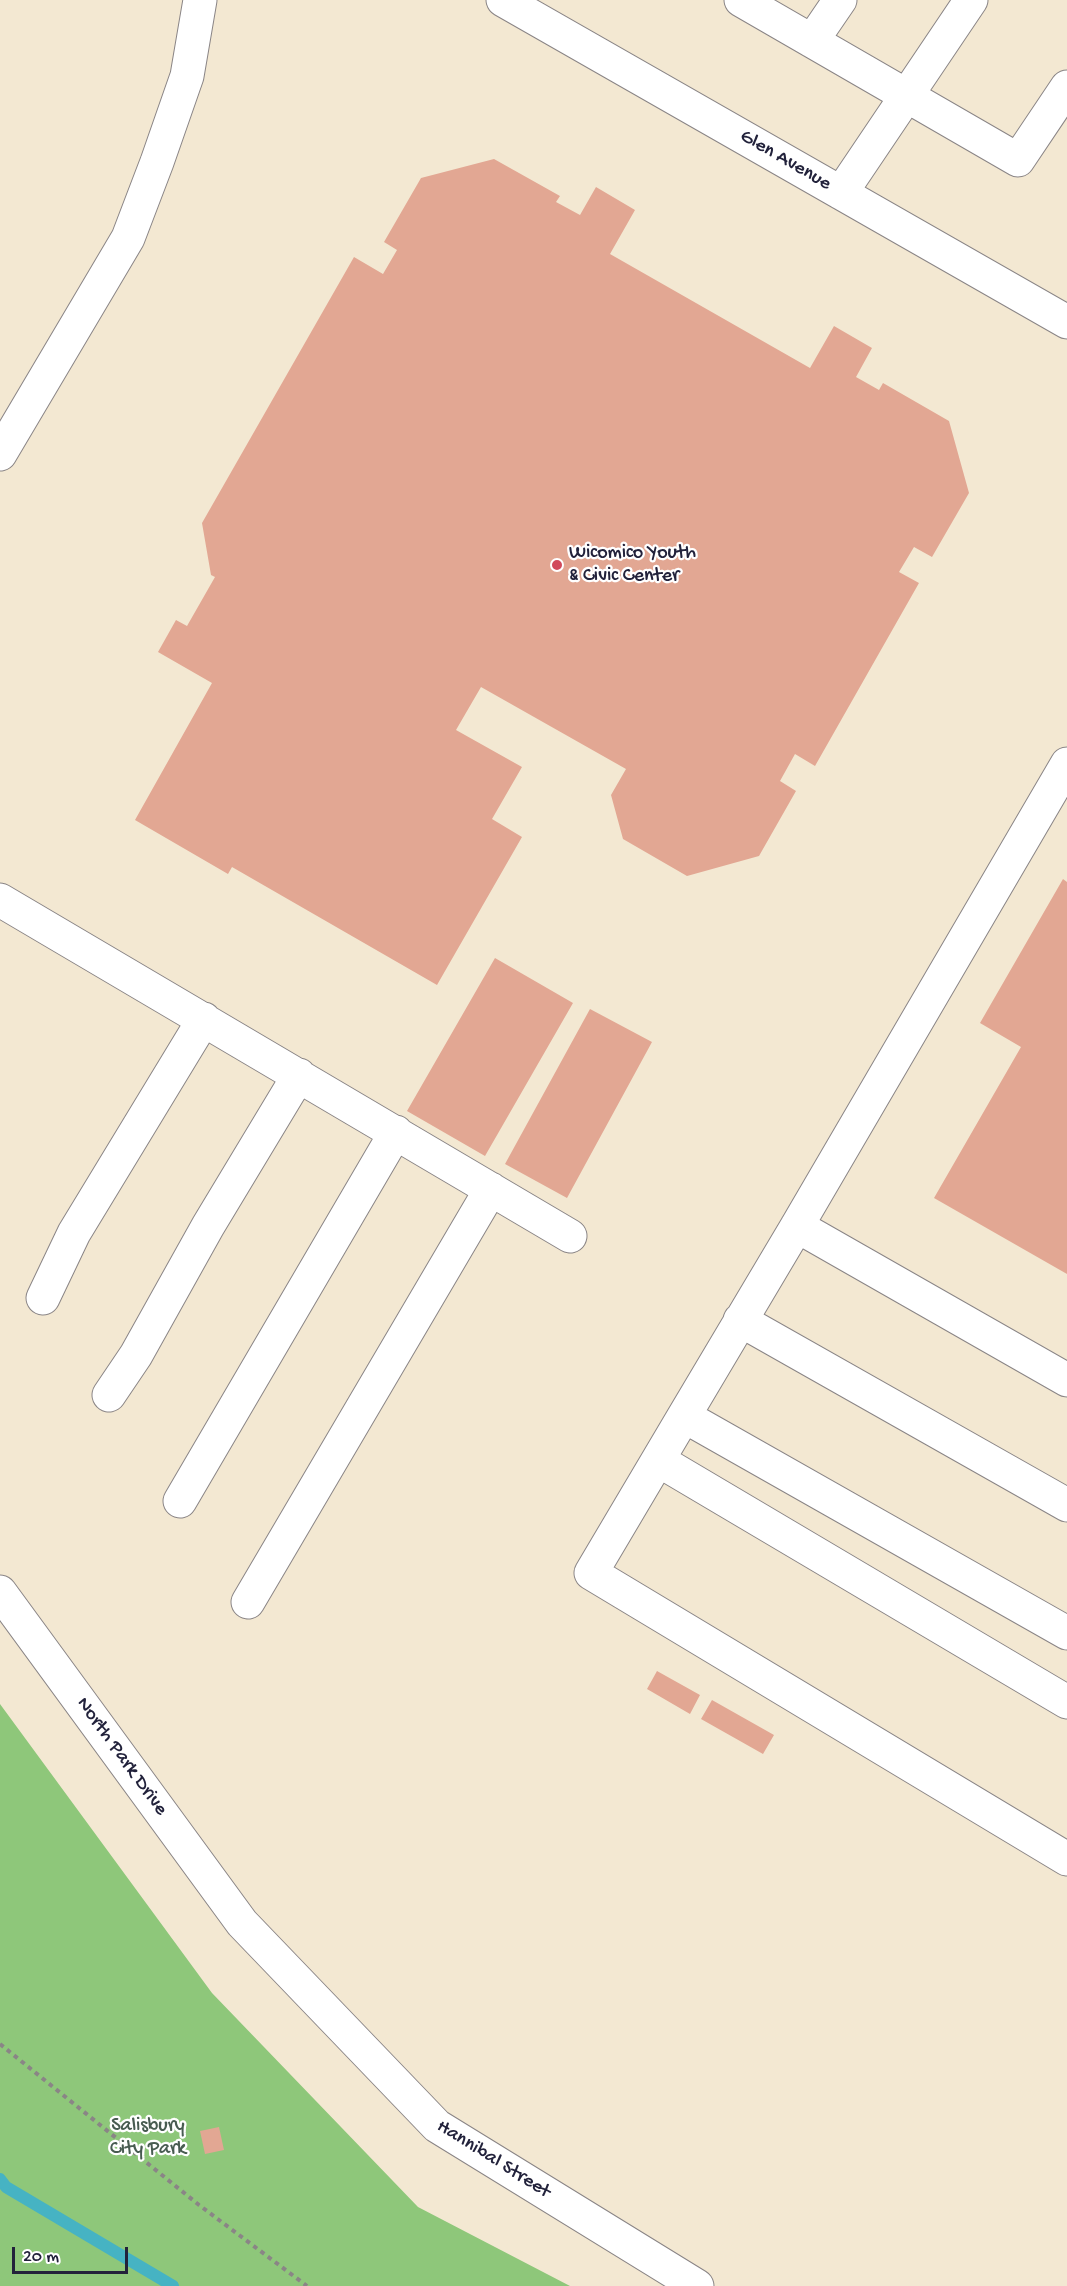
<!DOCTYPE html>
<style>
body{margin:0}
#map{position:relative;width:1067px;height:2286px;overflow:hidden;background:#f3e8d2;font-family:"Gochi Hand",sans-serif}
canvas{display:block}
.scale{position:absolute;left:12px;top:2247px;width:116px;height:27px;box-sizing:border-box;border:3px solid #22223b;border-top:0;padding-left:8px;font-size:18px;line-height:21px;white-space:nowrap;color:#22223b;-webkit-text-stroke:4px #fff;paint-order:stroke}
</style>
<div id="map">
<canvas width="1067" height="2286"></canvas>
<div class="scale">20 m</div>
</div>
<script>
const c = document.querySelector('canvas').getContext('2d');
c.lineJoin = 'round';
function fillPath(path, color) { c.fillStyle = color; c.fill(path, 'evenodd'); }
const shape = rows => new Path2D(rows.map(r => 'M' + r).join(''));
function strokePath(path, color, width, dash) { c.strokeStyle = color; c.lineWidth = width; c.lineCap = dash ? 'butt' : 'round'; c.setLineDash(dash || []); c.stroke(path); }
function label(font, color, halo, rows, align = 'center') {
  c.font = font + ' "Gochi Hand",sans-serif'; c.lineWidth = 4.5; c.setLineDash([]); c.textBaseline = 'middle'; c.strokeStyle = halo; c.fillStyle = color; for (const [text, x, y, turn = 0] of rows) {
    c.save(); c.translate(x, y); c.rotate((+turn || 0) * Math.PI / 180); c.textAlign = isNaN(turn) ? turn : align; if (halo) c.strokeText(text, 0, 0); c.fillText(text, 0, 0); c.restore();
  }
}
const green = shape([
 [0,1704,212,1993,418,2207,570,2286,0,2286]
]);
const stream = shape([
 [0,2179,6,2187,173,2286]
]);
const building = shape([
 [494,159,560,196,556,202,580,215,596,187,635,210,610,254,810,368,834,326,872,348,856,377,879,390,883,383,949,421,969,493,932,557,914,547,899,572,919,583,815,766,795,754,780,781,796,791,759,856,687,876,623,839,611,795,626,769,481,687,456,730,522,767,492,819,522,837,437,985,232,867,228,874,135,820,212,683,158,652,176,620,187,626,215,577,211,575,202,523,354,257,383,274,397,250,384,242,421,178],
 [1063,879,1067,882,1067,1274,934,1198,1021,1047,980,1023],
 [495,958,573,1003,485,1156,407,1111],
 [590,1009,652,1042,567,1198,505,1164],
 [657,1671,700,1695,690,1714,647,1689],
 [712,1700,774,1735,763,1754,701,1719],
 [219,2127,224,2150,205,2154,200,2131]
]);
const path = shape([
 [0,2044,199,2205,307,2286]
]);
const minor = shape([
 [503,0,1067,322],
 [741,0,1018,160,1067,87],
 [812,41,840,0],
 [841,193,971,0],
 [0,454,128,238,157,162,187,76,200,0],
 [1067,764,797,1226,684,1416,1067,1633],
 [0,900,570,1236],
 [797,1226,1067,1380],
 [43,1298,74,1233,204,1019],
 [740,1320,1067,1505],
 [109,1395,136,1355,208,1226,299,1075],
 [684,1416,591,1573,1067,1859],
 [658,1460,1067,1702],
 [180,1501,396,1132],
 [0,1592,242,1923,437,2126,697,2286],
 [248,1602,491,1189]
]);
const markers = [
 [557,565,6,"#d1495b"]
];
const streetNames = [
 ["Glen Avenue",785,161,30],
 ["North Park Drive",121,1757,54],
 ["Hannibal Street",493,2160,32]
];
const poiNames = [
 ["Wicomico Youth",569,554],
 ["& Civic Center",569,577]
];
const parkNames = [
 ["Salisbury",148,2127],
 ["City Park",148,2150]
];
fillPath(green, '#8ec77a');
strokePath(stream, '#46b3c3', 12);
fillPath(building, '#e2a793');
strokePath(minor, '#8a8586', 35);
strokePath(path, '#8a8586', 4, [4.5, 4.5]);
strokePath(minor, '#fff', 33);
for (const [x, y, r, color] of markers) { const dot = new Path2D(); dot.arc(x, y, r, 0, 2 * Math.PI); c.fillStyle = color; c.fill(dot); strokePath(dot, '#fff', 2); }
label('20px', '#22223b', '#fff', streetNames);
label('20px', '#22223b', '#fff', poiNames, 'left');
label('20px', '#485c51', '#fff', parkNames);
</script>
